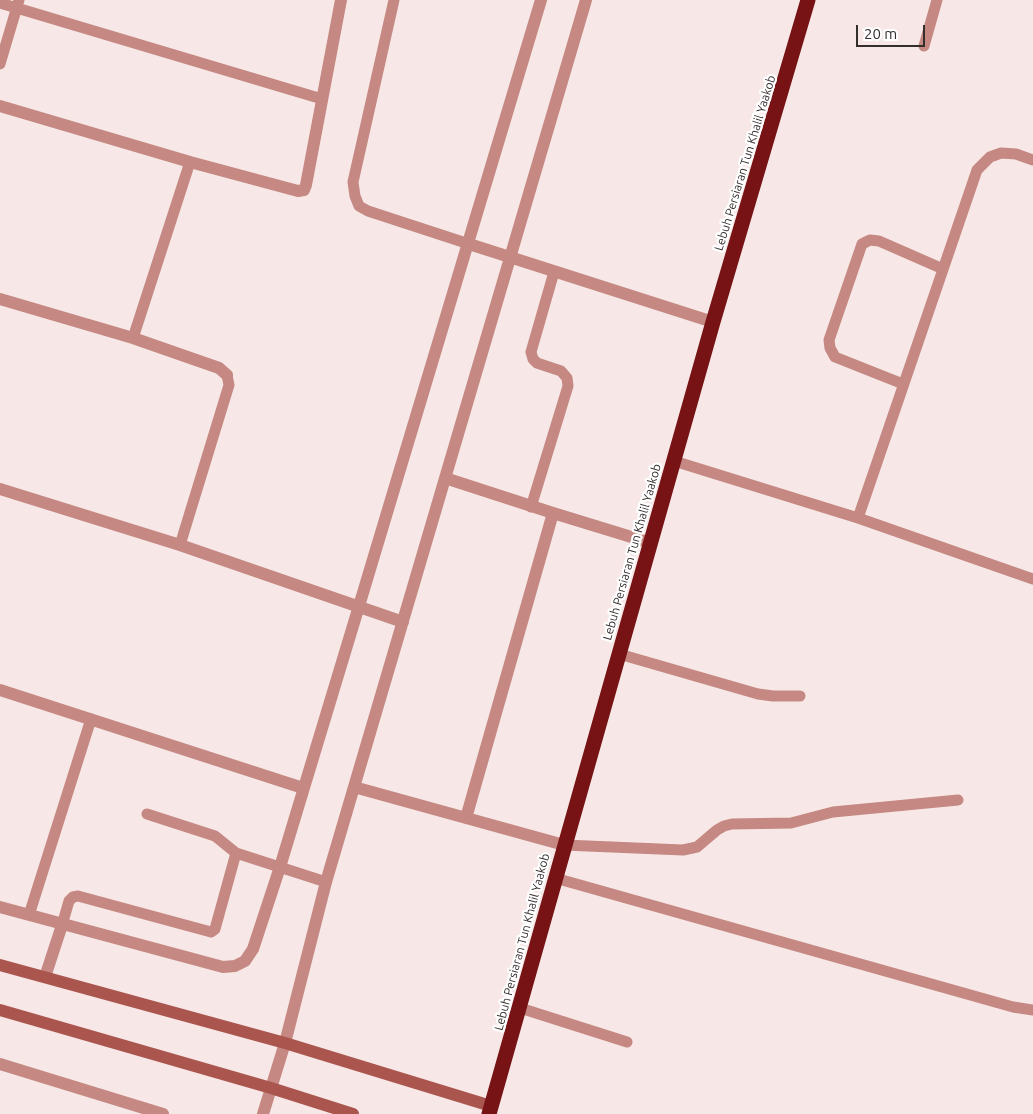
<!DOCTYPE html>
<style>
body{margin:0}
#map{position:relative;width:1033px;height:1114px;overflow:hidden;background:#f7e8e7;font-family:Ubuntu,sans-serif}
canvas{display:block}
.scale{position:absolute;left:856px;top:25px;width:69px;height:22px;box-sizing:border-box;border:2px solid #332d2c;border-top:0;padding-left:6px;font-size:15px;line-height:18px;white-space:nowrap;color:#332d2c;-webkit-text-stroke:4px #fff;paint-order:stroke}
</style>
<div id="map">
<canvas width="1033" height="1114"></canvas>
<div class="scale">20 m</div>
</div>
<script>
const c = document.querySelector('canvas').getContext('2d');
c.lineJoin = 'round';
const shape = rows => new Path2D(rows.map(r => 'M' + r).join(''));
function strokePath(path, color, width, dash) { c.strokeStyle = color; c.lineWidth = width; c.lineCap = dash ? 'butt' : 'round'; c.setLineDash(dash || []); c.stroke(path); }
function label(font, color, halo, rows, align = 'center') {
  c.font = font + ' Ubuntu,sans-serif'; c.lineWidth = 4.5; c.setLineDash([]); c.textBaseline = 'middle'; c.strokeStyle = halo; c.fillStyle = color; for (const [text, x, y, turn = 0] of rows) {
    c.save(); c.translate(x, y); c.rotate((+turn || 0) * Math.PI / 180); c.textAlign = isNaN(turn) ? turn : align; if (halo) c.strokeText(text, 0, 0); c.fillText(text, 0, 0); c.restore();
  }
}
const lane = shape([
 [394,0,353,182,355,196,359,206,368,211,469,244],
 [0,3,322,99],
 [924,46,937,0],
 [0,64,19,0],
 [133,338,190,162],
 [903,384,835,357,830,348,829,340,862,244,870,240,879,241,943,269],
 [674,461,858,518,1033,579],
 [531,507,568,386,567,378,561,371,537,363,533,359,531,352,554,272],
 [858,518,977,170,990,157,1001,153,1016,154,1033,160],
 [180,545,229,385,227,375],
 [619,654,758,694,773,696,800,696],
 [147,814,215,836,236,853,326,882],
 [564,845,683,850,697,847,717,830,724,826,732,824,791,823,833,812,958,800],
 [555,878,1013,1007,1033,1010],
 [29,915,91,719],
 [62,925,69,901,73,897,78,896,211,932,215,929,236,853],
 [520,1008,627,1042]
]);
const street = shape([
 [0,106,190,162,298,191,304,190,306,185,341,0],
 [469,244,713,322],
 [0,299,133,338,219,368,227,375],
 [445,478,553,513,651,543],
 [0,489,180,545,403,622],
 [0,690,303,788],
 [354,787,564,845],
 [466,818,553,513],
 [0,907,223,967,235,966,245,961,253,949,280,867,359,606,541,0],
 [45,977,62,925],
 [0,1064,163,1114],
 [263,1114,285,1043,326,882,586,0]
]);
const secondary = shape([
 [0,965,285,1043,491,1106],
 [0,1010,271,1088,353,1114]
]);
const highway = shape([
 [489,1114,713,322,808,0]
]);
const streetNames = [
 ["Lebuh Persiaran Tun Khalil Yaakob",745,163,-73],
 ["Lebuh Persiaran Tun Khalil Yaakob",632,552,-74],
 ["Lebuh Persiaran Tun Khalil Yaakob",522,942,-75]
];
strokePath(lane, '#c58882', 11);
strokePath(street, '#c58882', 12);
strokePath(secondary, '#ab554f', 12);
strokePath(highway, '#771315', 15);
label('12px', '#332d2c', '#fff', streetNames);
</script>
